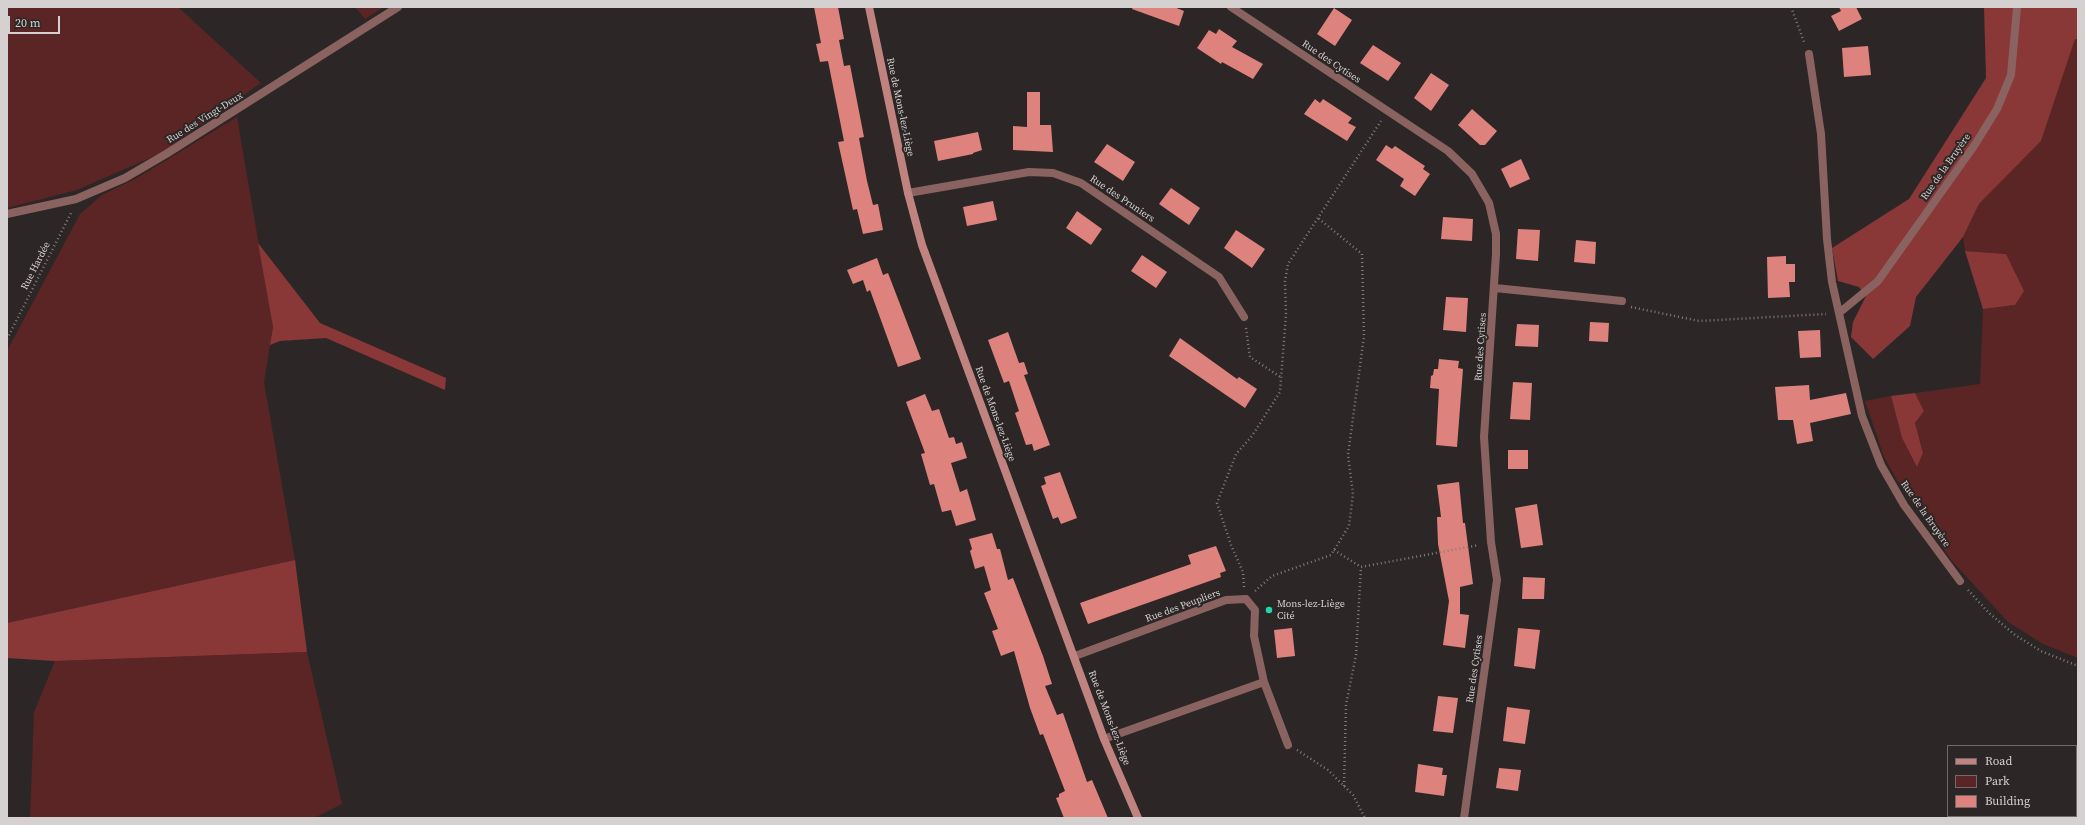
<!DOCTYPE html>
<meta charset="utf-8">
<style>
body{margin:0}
#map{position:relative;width:2085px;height:825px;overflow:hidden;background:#2c2726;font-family:"Source Serif 4",serif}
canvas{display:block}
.frame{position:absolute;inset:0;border:8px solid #d5d1d0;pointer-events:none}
.legend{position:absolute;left:1947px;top:745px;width:130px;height:72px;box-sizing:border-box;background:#2c2726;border:1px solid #706b6a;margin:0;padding:5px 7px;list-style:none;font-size:12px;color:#d5d1d0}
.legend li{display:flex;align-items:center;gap:8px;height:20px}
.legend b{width:20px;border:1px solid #706b6a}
.scale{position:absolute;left:8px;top:16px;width:52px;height:18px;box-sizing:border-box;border:2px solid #d5d1d0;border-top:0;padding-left:5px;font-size:12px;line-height:14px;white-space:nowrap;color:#d5d1d0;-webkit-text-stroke:3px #2c2726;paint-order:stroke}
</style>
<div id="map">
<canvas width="2085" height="825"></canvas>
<div class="frame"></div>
<ul class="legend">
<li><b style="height:5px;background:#c18380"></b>Road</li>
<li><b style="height:11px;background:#5a2524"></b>Park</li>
<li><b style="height:11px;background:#de827e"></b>Building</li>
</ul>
<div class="scale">20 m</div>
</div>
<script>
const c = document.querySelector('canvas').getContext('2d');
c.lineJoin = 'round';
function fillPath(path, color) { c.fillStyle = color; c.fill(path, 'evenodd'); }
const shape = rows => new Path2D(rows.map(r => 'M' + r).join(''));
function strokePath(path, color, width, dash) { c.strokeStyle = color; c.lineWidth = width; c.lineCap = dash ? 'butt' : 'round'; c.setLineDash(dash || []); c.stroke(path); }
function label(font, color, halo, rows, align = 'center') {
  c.font = font + ' "Source Serif 4",serif'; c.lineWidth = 4; c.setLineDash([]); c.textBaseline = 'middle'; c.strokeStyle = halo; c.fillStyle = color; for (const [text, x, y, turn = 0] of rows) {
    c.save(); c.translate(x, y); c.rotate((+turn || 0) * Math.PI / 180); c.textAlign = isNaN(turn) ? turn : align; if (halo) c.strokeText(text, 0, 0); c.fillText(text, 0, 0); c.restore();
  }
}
const green = shape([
 [7,7,178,7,261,83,159,154,77,190,7,208],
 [355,7,384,7,365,19],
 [2075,39,2078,40,2078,658,2043,644,2008,622,1952,561,1901,487,1884,457,1865,401,1891,396,1902,438,1917,467,1923,453,1915,423,1924,411,1915,393,1980,384,1983,309,2015,305,2006,254,1965,251,1963,237,1979,204,2041,141],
 [237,117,273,327,264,382,295,560,7,623,7,351,80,214,102,195,137,178],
 [307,652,342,804,314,818,30,818,34,712,55,661]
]);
const forest = shape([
 [1984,7,2078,7,2078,40,2075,39,2041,141,1979,204,1963,237,1916,297,1910,326,1873,359,1851,337,1853,322,1866,296,1859,287,1838,281,1832,248,1909,199,1986,78],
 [258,243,320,323,446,378,445,390,326,338,280,341,270,345,273,327],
 [1965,251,2006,254,2024,291,2015,305,1983,309],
 [1915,393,1924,411,1915,423,1923,453,1917,467,1902,438,1891,396],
 [295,560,307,652,55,661,7,658,7,623]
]);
const building = shape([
 [814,7,838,7,844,39,839,40,844,66,850,65,864,137,859,138,867,181,873,205,878,204,883,230,863,234,857,209,853,210,838,142,844,141,828,61,820,62,816,44,821,43],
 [1133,7,1174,7,1184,11,1179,26,1132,9],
 [1839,7,1856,7,1862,19,1839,31,1831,16,1841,11],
 [1334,8,1352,20,1335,46,1317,34],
 [1219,29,1237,41,1232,47,1263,64,1253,79,1222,62,1221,64,1197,48,1209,30,1216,34],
 [1373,45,1401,63,1388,81,1360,63],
 [1868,46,1871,75,1844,77,1842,48],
 [1431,73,1449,85,1431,111,1414,98],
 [1027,92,1040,92,1040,125,1051,125,1053,152,1013,150,1013,126,1027,127],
 [1315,99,1320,103,1323,99,1352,118,1348,123,1356,127,1347,141,1304,114],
 [1472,109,1497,131,1485,145,1480,145,1458,125],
 [978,132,982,150,973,153,973,154,938,161,934,141],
 [1107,144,1135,162,1123,181,1094,162],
 [1386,145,1392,149,1395,146,1425,166,1423,169,1430,174,1415,196,1400,186,1404,179,1376,160],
 [1521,159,1530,179,1510,188,1501,169],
 [1171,188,1200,208,1189,225,1159,204],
 [993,201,997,220,967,226,963,207],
 [1077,211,1102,229,1091,245,1066,228],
 [1443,217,1473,219,1472,241,1441,239],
 [1518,229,1540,230,1538,261,1516,259],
 [1236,230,1265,249,1252,268,1224,248],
 [1576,240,1596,242,1595,264,1574,262],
 [1142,255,1167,272,1156,288,1131,271],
 [1786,256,1786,264,1795,264,1795,282,1789,282,1790,297,1768,298,1767,257],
 [877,258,883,275,888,273,921,359,898,367,870,290,867,292,863,280,853,284,847,270],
 [1446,297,1468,298,1466,332,1443,330],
 [1590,322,1609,323,1608,342,1589,341],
 [1517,324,1539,325,1538,347,1515,346],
 [1820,330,1821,357,1800,358,1798,331],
 [1008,332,1019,363,1024,362,1028,374,1024,375,1050,445,1034,451,1032,444,1026,445,1015,413,1019,411,1009,381,1004,383,988,340],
 [1180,338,1237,379,1239,377,1257,389,1245,408,1169,356],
 [1439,359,1459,361,1458,368,1463,369,1457,447,1436,445,1439,389,1430,388,1431,376,1433,375,1434,369,1438,369],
 [1513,382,1532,383,1530,420,1510,419],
 [1809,385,1810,400,1846,393,1851,414,1810,423,1813,441,1797,444,1793,420,1778,420,1775,387],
 [925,394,932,411,939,409,949,438,954,437,956,444,962,442,967,458,951,463,960,492,967,489,976,520,956,526,951,510,942,512,934,484,930,485,921,454,925,453,906,402],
 [1508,450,1528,450,1528,469,1508,469],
 [1060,472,1077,518,1061,524,1058,517,1053,519,1041,486,1046,484,1044,477],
 [1459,482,1463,523,1465,523,1473,584,1460,587,1460,614,1469,615,1465,648,1443,645,1449,601,1438,544,1437,517,1441,517,1437,485],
 [1537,504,1543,545,1521,548,1515,508],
 [992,533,997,549,1000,549,1008,580,1013,578,1043,656,1052,684,1045,686,1057,715,1063,713,1087,782,1092,780,1108,818,1064,818,1056,798,1059,797,1059,794,1065,791,1043,734,1040,735,1030,708,1014,651,1001,656,992,631,998,629,984,593,991,590,984,566,975,569,970,551,972,549,969,539],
 [1216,546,1226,571,1220,573,1221,577,1088,624,1080,603,1191,564,1188,555],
 [1523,577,1545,578,1544,599,1522,599],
 [1292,628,1295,656,1277,658,1274,630],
 [1518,628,1540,630,1535,669,1514,666],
 [1438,696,1458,698,1453,733,1433,731],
 [1507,707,1530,710,1525,744,1503,741],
 [1418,764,1443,768,1442,775,1447,775,1444,796,1415,792],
 [1499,768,1521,770,1518,791,1496,788]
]);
const path = shape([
 [1791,7,1804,42],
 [1631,307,1699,321,1826,314],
 [1246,328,1250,357,1282,378],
 [7,339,71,213],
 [1334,550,1361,567,1479,545],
 [1244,587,1243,572,1231,545,1217,503,1236,454,1252,436,1280,392,1286,314,1285,281,1288,264,1381,121],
 [1968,590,1989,613,2015,635,2041,651,2078,666],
 [1255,591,1272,576,1331,555,1349,526,1353,494,1348,455,1364,336,1362,254,1318,218],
 [1297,750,1328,770,1353,795,1365,818],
 [1344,786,1346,705,1356,655,1361,567]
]);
const street = shape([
 [1231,7,1448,151,1472,174,1489,203,1496,234,1496,254,1484,437,1491,542,1497,580,1464,818],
 [1809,54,1821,134,1827,239,1832,282,1862,416,1881,465,1904,505,1960,581],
 [908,193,1029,172,1053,173,1081,183,1219,277,1244,317],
 [7,214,76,199,125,178,166,154,398,7],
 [1495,288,1622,301],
 [1839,313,1878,281,1974,146,1997,109,2011,75,2017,7],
 [1075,656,1226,600,1246,599,1255,610,1254,636,1264,682,1288,745],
 [1104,739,1264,682]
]);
const secondary = shape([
 [869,7,908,193,922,245,1104,739,1138,818]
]);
const markers = [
 [1269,610,4,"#23d5af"]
];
const streetNames = [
 ["Rue des Cytises",1331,62,34],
 ["Rue de Mons-lez-Liège",900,107,78],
 ["Rue des Vingt-Deux",205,118,-32],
 ["Rue de la Bruyère",1946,167,-55],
 ["Rue des Pruniers",1122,199,34],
 ["Rue Hardée",36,266,-63],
 ["Rue des Cytises",1481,347,-86],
 ["Rue de Mons-lez-Liège",995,414,70],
 ["Rue de la Bruyère",1925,514,55],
 ["Rue des Peupliers",1183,606,-20],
 ["Rue des Cytises",1475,669,-82],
 ["Rue de Mons-lez-Liège",1109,718,69]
];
const poiNames = [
 ["Mons-lez-Liège",1277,604],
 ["Cité",1277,616]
];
fillPath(green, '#5a2524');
fillPath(forest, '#8a3737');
fillPath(building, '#de827e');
strokePath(path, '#817d7c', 2.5, [1, 3]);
strokePath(street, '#8a6360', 8);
strokePath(secondary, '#c18380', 8);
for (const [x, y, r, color] of markers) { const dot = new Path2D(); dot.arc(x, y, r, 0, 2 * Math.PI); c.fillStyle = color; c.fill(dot); strokePath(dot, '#2c2726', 1.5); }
label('10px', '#d5d1d0', '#2c2726', streetNames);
label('10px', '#d5d1d0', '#2c2726', poiNames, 'left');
</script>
